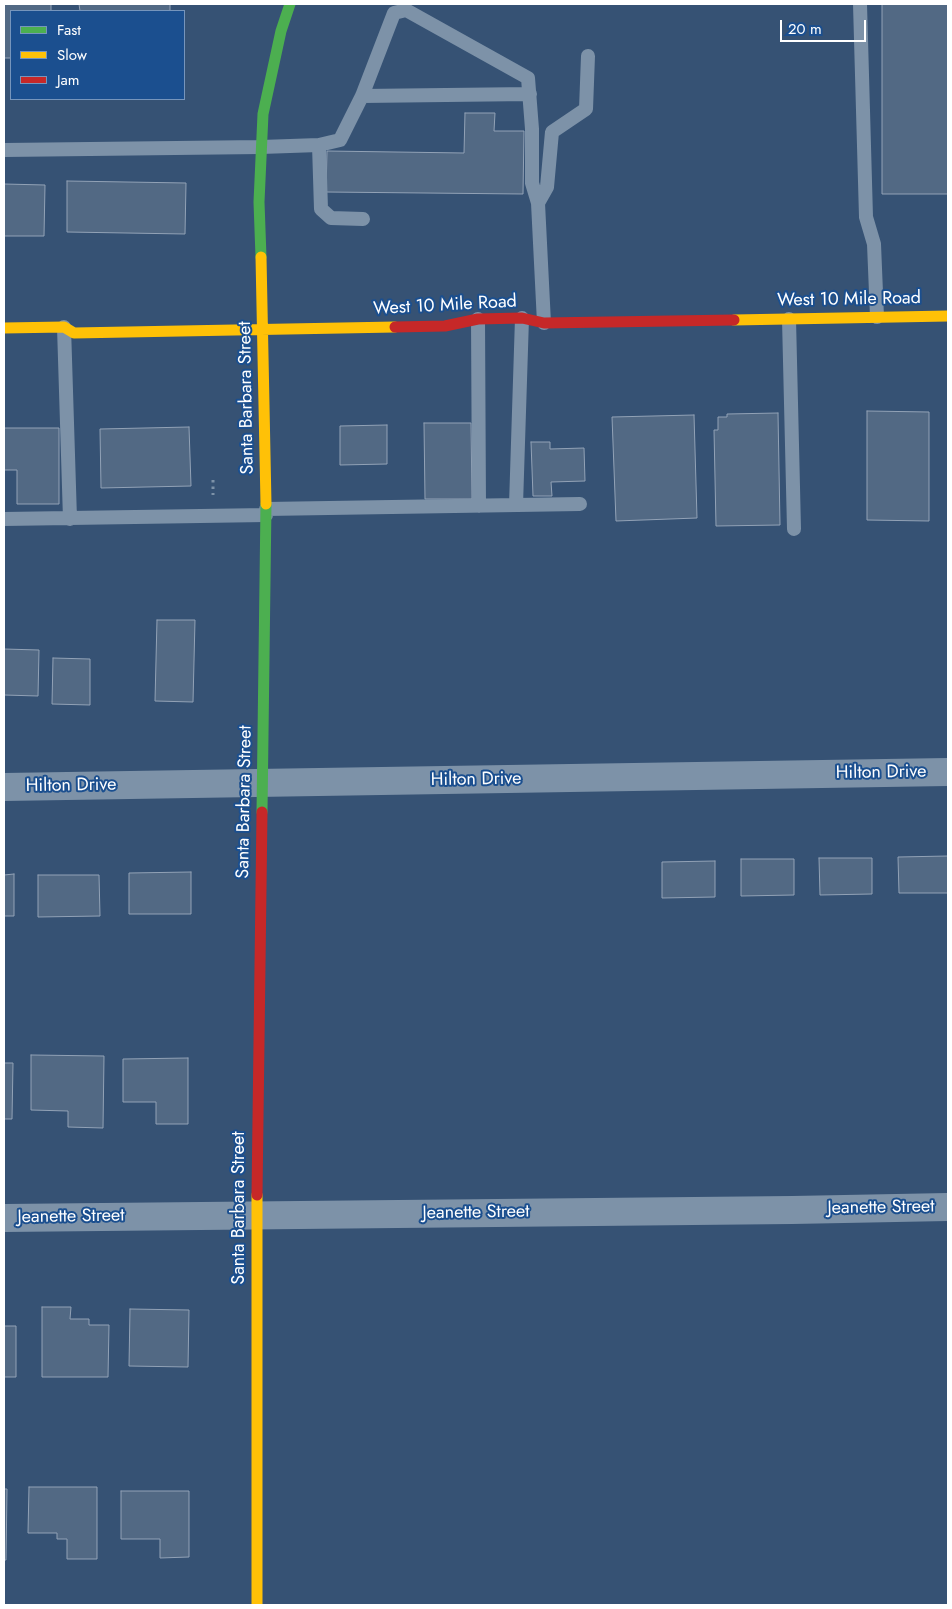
<!DOCTYPE html>
<style>
body{margin:0}
#map{position:relative;width:952px;height:1609px;overflow:hidden;background:#365274;font-family:Jost,sans-serif}
canvas{display:block}
.frame{position:absolute;inset:0;border:5px solid #fff;pointer-events:none}
.legend{position:absolute;left:10px;top:10px;width:175px;height:90px;box-sizing:border-box;background:#1b4f8f;border:1px solid #7695bc;margin:0;padding:6px 9px;list-style:none;font-size:15px;color:#fff}
.legend li{display:flex;align-items:center;gap:10px;height:25px}
.legend b{width:25px;border:1px solid #7695bc}
.scale{position:absolute;left:780px;top:20px;width:86px;height:22px;box-sizing:border-box;border:2px solid #fff;border-top:0;padding-left:6px;font-size:15px;line-height:18px;white-space:nowrap;color:#fff;-webkit-text-stroke:4px #1b4f8f;paint-order:stroke}
</style>
<div id="map">
<canvas width="952" height="1609"></canvas>
<div class="frame"></div>
<ul class="legend">
<li><b style="height:6px;background:#4caf50"></b>Fast</li>
<li><b style="height:6px;background:#ffc107"></b>Slow</li>
<li><b style="height:6px;background:#c62828"></b>Jam</li>
</ul>
<div class="scale">20 m</div>
</div>
<script>
const c = document.querySelector('canvas').getContext('2d');
c.lineJoin = 'round';
function fillPath(path, color) { c.fillStyle = color; c.fill(path, 'evenodd'); }
const shape = rows => new Path2D(rows.map(r => 'M' + r).join(''));
function strokePath(path, color, width, dash) { c.strokeStyle = color; c.lineWidth = width; c.lineCap = dash ? 'butt' : 'round'; c.setLineDash(dash || []); c.stroke(path); }
function label(font, color, halo, rows, align = 'center') {
  c.font = font + ' Jost,sans-serif'; c.lineWidth = 4; c.setLineDash([]); c.textBaseline = 'middle'; c.strokeStyle = halo; c.fillStyle = color; for (const [text, x, y, turn = 0] of rows) {
    c.save(); c.translate(x, y); c.rotate((+turn || 0) * Math.PI / 180); c.textAlign = isNaN(turn) ? turn : align; if (halo) c.strokeText(text, 0, 0); c.fillText(text, 0, 0); c.restore();
  }
}
const building = shape([
 [4,4,51,4,51,11,11,11,11,58,4,58,4,4],
 [79,4,170,4,170,11,80,11,79,4],
 [882,4,948,4,948,194,882,194,882,4],
 [465,113,495,113,494,131,524,131,523,194,326,192,327,151,464,153,465,113],
 [67,181,186,183,185,234,67,232,67,181],
 [4,184,45,185,44,236,4,236,4,184],
 [867,411,929,412,929,521,867,520,867,411],
 [778,413,780,525,716,526,714,430,718,430,718,417,727,417,727,414,778,413],
 [694,415,697,518,616,521,612,417,694,415],
 [424,423,471,423,472,499,425,499,424,423],
 [387,425,387,464,340,465,340,426,387,425],
 [189,427,191,486,101,488,100,429,189,427],
 [4,428,59,428,59,504,17,504,17,470,4,470,4,428],
 [531,442,550,442,550,449,584,448,585,481,551,482,552,496,533,496,531,442],
 [157,620,195,620,193,702,155,701,157,620],
 [4,649,39,650,38,696,4,695,4,649],
 [53,658,90,659,90,705,52,704,53,658],
 [948,856,948,893,899,893,898,857,948,856],
 [819,858,872,858,872,894,820,895,819,858],
 [741,859,794,859,794,895,741,896,741,859],
 [715,861,715,897,662,898,662,862,715,861],
 [191,872,191,914,129,914,129,873,191,872],
 [14,874,14,916,4,916,4,875,14,874],
 [38,875,99,875,100,916,38,917,38,875],
 [31,1055,104,1056,103,1128,68,1127,68,1111,31,1110,31,1055],
 [188,1058,188,1124,156,1124,156,1102,123,1102,123,1059,188,1058],
 [4,1063,13,1063,12,1119,4,1119,4,1063],
 [42,1307,71,1307,70,1319,89,1319,89,1325,109,1325,108,1377,42,1377,42,1307],
 [130,1309,189,1310,188,1367,129,1366,130,1309],
 [4,1326,16,1326,16,1377,4,1377,4,1326],
 [29,1487,97,1487,97,1559,67,1559,67,1539,57,1539,57,1533,28,1533,29,1487],
 [4,1489,7,1489,6,1560,4,1560,4,1489],
 [121,1491,189,1491,189,1557,160,1558,160,1539,121,1539,121,1491]
]);
const path = shape([
 [213,480,213,495]
]);
const lane = shape([
 [860,4,866,217,874,244,877,317],
 [362,96,530,94],
 [319,145,321,209,331,218,363,219],
 [4,150,261,147,319,145,340,140,362,96,394,13,406,10,528,78,532,129,532,183,538,203,544,323],
 [538,203,547,187,552,132,586,109,588,56],
 [478,319,479,506],
 [789,319,794,529],
 [64,327,70,519],
 [516,505,522,318],
 [266,509,580,504],
 [4,519,266,515]
]);
const street = shape([
 [4,787,948,772],
 [4,1218,792,1210,948,1207]
]);
const fast = shape([
 [261,257,259,202,263,114,281,31,290,4],
 [262,812,266,504]
]);
const slow = shape([
 [261,257,266,504],
 [734,320,948,316],
 [4,328,64,327,74,333,395,327],
 [257,1605,257,1195]
]);
const jam = shape([
 [395,327,445,326,478,319,522,318,544,323,734,320],
 [257,1195,262,812]
]);
const streetNames = [
 ["West 10 Mile Road",849,300,-1],
 ["West 10 Mile Road",445,306,-3],
 ["Santa Barbara Street",247,398,-91],
 ["Hilton Drive",881,773,-1],
 ["Hilton Drive",476,780,-1],
 ["Hilton Drive",71,786,-1],
 ["Santa Barbara Street",245,802,-89],
 ["Santa Barbara Street",240,1208,-90],
 ["Jeanette Street",881,1208,-1],
 ["Jeanette Street",476,1213,-1],
 ["Jeanette Street",71,1217,-1]
];
fillPath(building, '#526984');
strokePath(building, '#92a2b6', 1);
strokePath(path, '#7d92a8', 3, [2.5, 4]);
strokePath(lane, '#7d92a8', 14);
strokePath(street, '#7d92a8', 28);
strokePath(fast, '#4caf50', 11);
strokePath(slow, '#ffc107', 11);
strokePath(jam, '#c62828', 11);
label('18px', '#fff', '#1b4f8f', streetNames);
</script>
